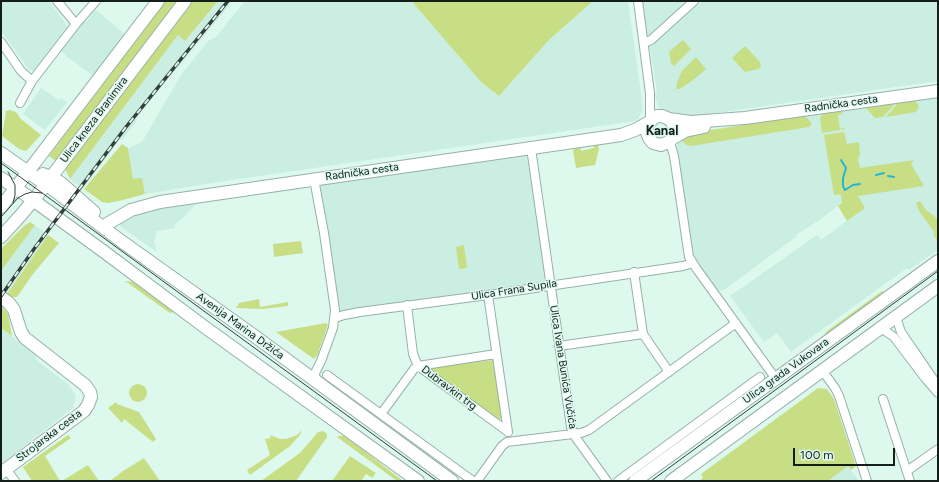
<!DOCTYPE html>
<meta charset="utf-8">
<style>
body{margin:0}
#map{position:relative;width:939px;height:482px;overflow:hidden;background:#ddf9ee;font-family:Figtree,sans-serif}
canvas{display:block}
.frame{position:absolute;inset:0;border:2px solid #141e1b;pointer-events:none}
.scale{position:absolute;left:793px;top:448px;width:102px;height:18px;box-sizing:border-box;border:2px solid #141e1b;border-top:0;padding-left:5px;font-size:12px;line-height:14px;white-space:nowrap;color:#141e1b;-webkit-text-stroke:3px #ddf9ee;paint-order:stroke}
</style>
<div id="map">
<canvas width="939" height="482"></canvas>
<div class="frame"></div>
<div class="scale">100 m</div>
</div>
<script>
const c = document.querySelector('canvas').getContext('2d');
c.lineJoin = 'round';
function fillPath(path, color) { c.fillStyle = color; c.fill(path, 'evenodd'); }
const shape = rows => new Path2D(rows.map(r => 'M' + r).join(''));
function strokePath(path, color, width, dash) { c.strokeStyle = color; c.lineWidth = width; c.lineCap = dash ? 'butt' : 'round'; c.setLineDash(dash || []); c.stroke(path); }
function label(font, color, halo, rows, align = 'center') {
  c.font = font + ' Figtree,sans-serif'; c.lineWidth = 3; c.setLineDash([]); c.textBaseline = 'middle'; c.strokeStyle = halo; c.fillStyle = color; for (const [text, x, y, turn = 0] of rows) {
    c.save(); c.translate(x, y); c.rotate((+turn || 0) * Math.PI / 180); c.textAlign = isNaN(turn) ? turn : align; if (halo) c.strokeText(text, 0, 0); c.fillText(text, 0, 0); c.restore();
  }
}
const built = shape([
 [1,1,49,1,68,27,34,71,29,70,1,31],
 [218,1,233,1,136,118,136,122,122,140,120,139,83,189,70,179,178,35,185,41],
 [245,1,415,1,413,3,482,83,499,96,548,41,593,1,628,1,643,108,639,118,635,121,212,183,145,194,142,179,133,179,128,148,142,142,181,75,209,40,216,37],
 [641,1,938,1,938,81,696,116,698,120,662,111,659,108,656,100,655,96,657,92,650,48,648,48],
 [96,10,127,36,95,77,66,56,61,50,83,22,86,22],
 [41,88,59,100,61,98,67,102,45,130,23,114],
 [938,97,938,250,909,270,907,268,791,352,777,333,764,342,730,296,817,235,821,240,864,208,842,203,818,221,797,234,797,236,724,290,716,290,691,255,677,148,677,140,687,133],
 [526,153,548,281,339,313,334,271,320,184],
 [195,200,196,204,182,219,174,225,175,228,157,231,154,241,157,252,121,227,119,223,138,210],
 [35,225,48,235,7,294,1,289,1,271],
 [1,328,36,355,36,360,69,385,76,396,73,408,1,464],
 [848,466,859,481,828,481]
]);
const green = shape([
 [164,1,176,1,149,40,57,162,49,156,74,122,98,87],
 [191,1,218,1,185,41,178,35,70,179,64,167],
 [415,1,593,1,548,41,499,96,482,83,413,3],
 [683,40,691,49,674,66,671,63,669,52],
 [745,46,760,62,761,66,759,69,745,72,732,58],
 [696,57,706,69,693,80,680,89,676,89,677,83,682,71],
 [915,101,919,106,916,112,886,117,898,103],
 [895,104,883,117,875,118,865,107],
 [10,110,16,112,21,119,41,135,26,151,19,149,2,136,6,111],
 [837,111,842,112,843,114,838,115,840,129,845,128,845,129,822,133,820,117,825,113],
 [801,116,807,118,811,122,811,125,809,127,691,146,687,145,683,142,683,137,686,134],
 [844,132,847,144,859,142,860,155,858,159,860,168,914,160,911,164,924,186,858,196,865,208,847,221,838,206,842,203,841,194,834,195,824,135],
 [593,143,598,145,599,149,595,165,576,168,573,151,575,148,580,146,581,151,594,148],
 [122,144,128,148,133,179,142,178,145,194,123,200,108,203,102,202,84,189],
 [920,201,926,210,938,219,938,242,933,234,935,233,919,211,916,203],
 [30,222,35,225,1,271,1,249,25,225],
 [48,235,59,243,33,274,17,297,11,297,7,294],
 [301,241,303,253,274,257,273,244],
 [464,245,467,268,459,269,456,247],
 [125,281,135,282,174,312,170,313],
 [882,291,884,292,823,337,827,331],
 [259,299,260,307,288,302,288,306,263,309,236,308,239,303],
 [1,305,8,314,12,336,1,328],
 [326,323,328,325,317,356,314,359,276,332],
 [493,360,501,413,501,418,499,421,430,371,429,368,434,367],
 '129 393a9 9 0 1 1 18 0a9 9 0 1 1-18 0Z',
 [818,388,827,389,834,399,856,466,851,470,848,466,828,481,700,481,703,477,701,474],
 [116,402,117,404,139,412,156,439,153,442,124,419,122,423,108,408],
 [302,430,300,435,290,446,250,475,247,470,270,455,265,439,271,438,270,435,280,439,286,439,297,435],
 [323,431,327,434,327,437,296,481,261,481,300,453,318,432],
 [68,435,71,438,45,456,60,481,32,481,23,467],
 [339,436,344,436,358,446,403,481,397,481,337,437],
 [350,456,376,473,372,478,366,474,361,481,332,481],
 [144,458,160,481,110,481,123,471],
 [88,465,99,481,62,481]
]);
const stream = shape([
 [841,160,846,168,843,178,843,186,845,190,853,185,860,184],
 [876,175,884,173],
 [888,176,894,177]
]);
const street = shape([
 [57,1,76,24],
 [638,1,650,93,650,121],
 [1,42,21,71,32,81],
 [644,43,651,40,694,1],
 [20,103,32,81,76,24,96,1],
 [668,142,671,146,674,156,689,257,696,268,776,379],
 [531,148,571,427,576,438,607,481],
 [314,179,324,233,335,310,333,328,321,361,315,373,316,382],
 [634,272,643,334,669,372],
 [488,295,508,432],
 [407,305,413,354,418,366,507,431],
 [896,317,901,332,938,386],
 [335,318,344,315,360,312,488,295,683,266,693,263],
 [881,328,894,337,925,378,938,393],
 [559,346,643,334],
 [418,366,496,354],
 [822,370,835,388,839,396,867,481],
 [327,375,473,481],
 [883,399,910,481],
 [381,414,414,369,418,366],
 [6,469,15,481],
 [907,471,938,449],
 [477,481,502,446,507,442,581,433,589,430,736,323],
 [618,481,760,377]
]);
const secondary = shape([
 [669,119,691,122,745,118,938,91],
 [673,138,675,130,672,122,669,119,662,116,657,116,649,122,646,130,649,138,653,143,661,145,668,142,673,138,685,131,704,127],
 [1,153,55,191,121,241,253,335,452,481],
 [43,174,51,177,61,183,94,212],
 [1,178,33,200,103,251,206,328,418,481],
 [1,207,158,1],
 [107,224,131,210,160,202,621,135,635,130,649,122],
 [1,237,21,215,36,197,185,1],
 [1,297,9,303,14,310,21,332,25,338,85,385,90,392,91,397,88,405,84,411,1,473],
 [635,481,938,261],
 [671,481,938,286]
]);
const tram = shape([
 [1,163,437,481],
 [8,172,15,185,15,195,13,203],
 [1,217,18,198,25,194,32,192,42,193],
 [651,481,938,271]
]);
const rail = shape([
 [1,296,34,249,126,127,228,1]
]);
const streetNames = [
 ["Radnička cesta",841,104,-8],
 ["Ulica kneza Branimira",94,120,-53],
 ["Radnička cesta",362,172,-8],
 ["Ulica Frana Supila",514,290,-9],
 ["Avenija Marina Držića",240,326,36],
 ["Ulica Ivana Bunića Vučića",563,367,81],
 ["Ulica grada Vukovara",786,371,-36],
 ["Dubravkin trg",449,388,37],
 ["Strojarska cesta",49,436,-37]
];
const quarterNames = [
 ["Kanal",662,131]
];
fillPath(built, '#caeee1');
fillPath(green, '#c8de84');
strokePath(stream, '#28b4d9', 2);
strokePath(street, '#97b1a7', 10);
strokePath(secondary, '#97b1a7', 14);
strokePath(street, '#fff', 8);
strokePath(secondary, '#fff', 12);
strokePath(tram, '#323f3b', 1);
strokePath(rail, '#323f3b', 3.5);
strokePath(rail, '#ddf9ee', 2, [6]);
label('11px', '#141e1b', '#ddf9ee', streetNames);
label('bold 13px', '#141e1b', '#ddf9ee', quarterNames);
</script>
